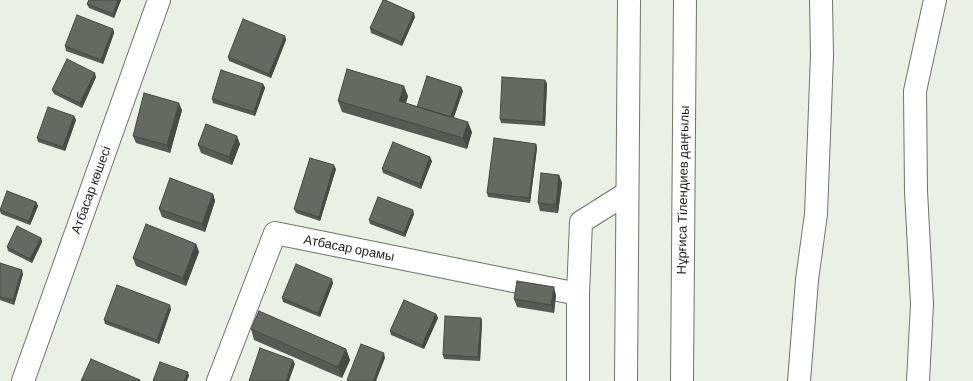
<!DOCTYPE html>
<meta charset="utf-8">
<style>
body{margin:0}
canvas{display:block;background:#e9f1e4}
</style>
<canvas width="973" height="381"></canvas>
<script>
const c = document.querySelector('canvas').getContext('2d');
c.lineJoin = 'round';
const shape = rows => new Path2D(rows.map(r => 'M' + r).join(''));
function strokePath(path, color, width, dash) { c.strokeStyle = color; c.lineWidth = width; c.lineCap = dash ? 'butt' : 'round'; c.setLineDash(dash || []); c.stroke(path); }
function fillPath(path, color) { c.fillStyle = color; c.fill(path, 'evenodd'); }
function label(font, color, halo, rows, align = 'center') {
  c.font = font + ' Barlow,sans-serif'; c.lineWidth = 3.5; c.setLineDash([]); c.textBaseline = 'middle'; c.strokeStyle = halo; c.fillStyle = color; for (const [text, x, y, turn = 0] of rows) {
    c.save(); c.translate(x, y); c.rotate((+turn || 0) * Math.PI / 180); c.textAlign = isNaN(turn) ? turn : align; if (halo) c.strokeText(text, 0, 0); c.fillText(text, 0, 0); c.restore();
  }
}
const minor = shape([
 [23,381,159,0],
 [218,381,275,233,578,294,581,222,627,193],
 [578,381,578,294],
 [799,381,807,280,816,214,822,55,821,0],
 [918,381,922,304,916,191,915,91,935,0]
]);
const major = shape([
 [626,381,629,0],
 [682,381,685,0]
]);
const wall = shape([
 [89,0,121,0,114,18,89,8,87,4],
 [415,17,402,46,371,33,370,28],
 [113,29,114,33,103,64,66,51,65,46],
 [285,36,286,40,271,78,229,61,228,57],
 [96,77,82,108,54,94,52,90],
 [545,80,547,84,545,126,501,123,500,119],
 [263,84,265,88,255,116,213,103,212,99],
 [463,91,454,117,472,132,467,149,342,112,338,101,408,96,406,103,417,107],
 [182,110,170,153,136,143,133,136],
 [74,116,76,120,65,151,38,142,37,138],
 [240,144,232,165,201,153,198,145],
 [536,144,537,148,530,203,488,197,487,193],
 [432,161,421,189,383,173,382,169],
 [336,169,320,221,296,213,294,209],
 [559,175,562,183,558,213,540,211,538,203],
 [213,194,215,201,205,232,162,217,159,209],
 [36,202,38,206,30,225,1,214,0,211,0,209],
 [414,214,405,237,370,224,369,220],
 [41,238,42,242,32,263,8,251,7,247],
 [196,244,199,252,186,286,136,266,133,258],
 [0,263,23,274,14,305,0,300],
 [333,283,320,317,283,302,282,298],
 [556,295,554,313,517,307,514,299],
 [171,309,159,344,105,324,104,320],
 [436,314,438,318,424,349,391,335,390,331],
 [481,318,482,322,480,361,444,359,443,355],
 [251,329,346,349,350,360,342,378,254,340]
]);
const shadedWall = shape([
 [118,0,121,0,114,18,113,14],
 [414,13,415,17,402,46,401,42],
 [113,29,114,33,103,64,101,60],
 [285,36,286,40,271,78,269,74],
 [95,73,96,77,82,108,80,103],
 [545,80,547,84,545,126,543,122],
 [263,84,265,88,255,116,254,112],
 [404,86,408,96,403,112,399,101],
 [461,87,463,91,452,122,451,118],
 [179,103,182,110,170,153,167,145],
 [74,116,76,120,65,151,63,147],
 [468,122,472,132,467,149,463,138],
 [237,136,240,144,232,165,229,157],
 [536,144,537,148,530,203,529,198],
 [430,157,432,161,421,189,420,184],
 [334,165,336,169,320,221,319,217],
 [559,175,562,183,558,213,556,205],
 [213,194,215,201,205,232,202,224],
 [36,202,38,206,30,225,29,221],
 [413,210,414,214,405,237,404,233],
 [41,238,42,242,32,263,30,259],
 [196,244,199,252,186,286,183,278],
 [22,270,23,274,14,305,13,300],
 [332,279,333,283,320,317,318,313],
 [554,287,556,295,554,313,551,305],
 [170,305,171,309,159,344,157,340],
 [436,314,438,318,424,349,422,345],
 [481,318,482,322,480,361,478,357],
 [346,349,350,360,342,378,338,367],
 [384,353,385,358,376,381,373,381],
 [293,360,295,364,289,381,286,381],
 [188,372,189,376,187,381,184,381]
]);
const building = shape([
 [89,0,118,0,113,14,87,4,89,0],
 [383,0,385,0,414,13,401,42,370,28,383,0],
 [77,15,113,29,101,60,65,46,77,15],
 [243,19,285,36,269,74,228,57,243,19],
 [67,59,95,73,80,103,52,90,67,59],
 [347,69,404,86,399,101,468,122,463,138,338,101,347,69],
 [221,70,263,84,254,112,212,99,221,70],
 [427,76,461,87,451,117,417,107,427,76],
 [502,77,545,80,543,122,500,119,502,77],
 [144,93,179,103,167,145,133,136,144,93],
 [48,107,74,116,63,147,37,138,48,107],
 [206,124,237,136,229,157,198,145,206,124],
 [494,138,536,144,529,198,487,193,494,138],
 [393,142,430,157,420,184,382,169,393,142],
 [310,158,334,165,319,217,294,209,310,158],
 [541,173,559,175,556,205,538,203,541,173],
 [170,178,213,194,202,224,159,209,170,178],
 [7,191,36,202,29,221,0,210,7,191],
 [378,197,413,210,404,233,369,220,378,197],
 [146,224,196,244,183,278,133,258,146,224],
 [17,226,41,238,30,259,7,247,17,226],
 [0,263,22,270,13,300,0,297,0,263],
 [296,264,332,279,318,313,282,298,296,264],
 [517,281,554,287,551,305,514,299,517,281],
 [117,285,170,305,157,340,104,320,117,285],
 [404,300,436,314,422,345,390,331,404,300],
 [259,311,346,349,338,367,251,329,259,311],
 [445,316,481,318,478,357,443,355,445,316],
 [361,344,384,353,373,381,350,381,347,380,361,344],
 [260,348,293,360,286,381,249,381,260,348],
 [91,359,140,380,140,381,81,381,91,359],
 [160,362,188,372,184,381,153,381,160,362]
]);
const streetNames = [
 ["Атбасар көшесі",91,190,-70],
 ["Нұрғиса Тілендиев даңғылы",683,190,-89],
 ["Атбасар орамы",349,248,11]
];
strokePath(minor, '#6e7569', 24);
strokePath(major, '#6e7569', 24);
strokePath(minor, '#fff', 22);
strokePath(major, '#fff', 22);
fillPath(wall, '#555b52');
fillPath(shadedWall, '#454a42');
fillPath(building, '#636a5f');
strokePath(building, '#454a42', 1);
label('13px', '#1b1e1a', '#fff', streetNames);
</script>
